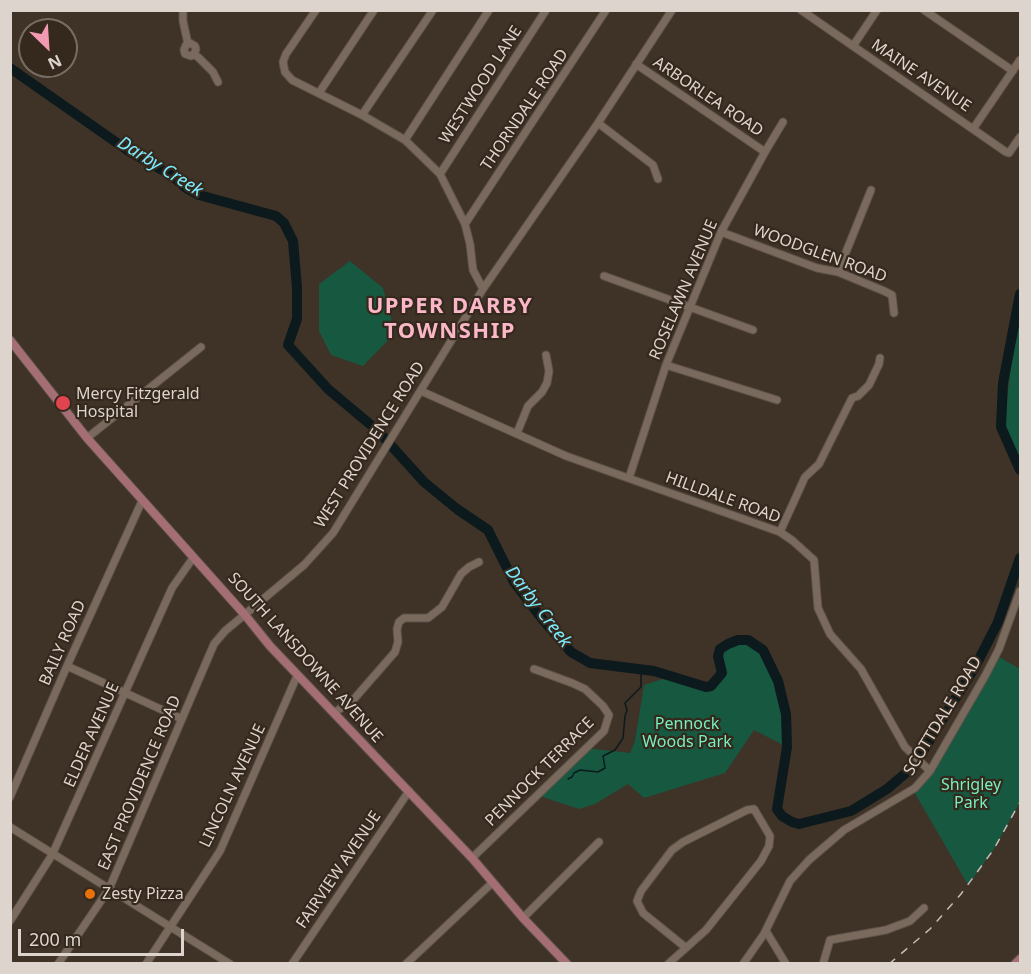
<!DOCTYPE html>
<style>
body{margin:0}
#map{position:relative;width:1031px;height:974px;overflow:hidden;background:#3f3227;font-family:"Noto Sans",sans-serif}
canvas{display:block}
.frame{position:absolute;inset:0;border:12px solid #ddd4cd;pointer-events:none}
.north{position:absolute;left:18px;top:18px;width:60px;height:60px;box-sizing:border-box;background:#35281d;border:2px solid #786d63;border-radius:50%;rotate:155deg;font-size:16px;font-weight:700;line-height:24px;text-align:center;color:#ddd4cd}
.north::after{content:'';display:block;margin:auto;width:21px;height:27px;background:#f19ab1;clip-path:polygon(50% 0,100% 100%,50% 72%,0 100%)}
.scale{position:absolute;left:18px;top:929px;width:166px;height:27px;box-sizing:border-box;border:3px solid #ddd4cd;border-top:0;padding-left:8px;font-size:18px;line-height:21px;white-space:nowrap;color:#ddd4cd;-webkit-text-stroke:4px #35281d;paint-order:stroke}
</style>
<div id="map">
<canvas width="1031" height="974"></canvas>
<div class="frame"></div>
<div class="north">N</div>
<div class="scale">200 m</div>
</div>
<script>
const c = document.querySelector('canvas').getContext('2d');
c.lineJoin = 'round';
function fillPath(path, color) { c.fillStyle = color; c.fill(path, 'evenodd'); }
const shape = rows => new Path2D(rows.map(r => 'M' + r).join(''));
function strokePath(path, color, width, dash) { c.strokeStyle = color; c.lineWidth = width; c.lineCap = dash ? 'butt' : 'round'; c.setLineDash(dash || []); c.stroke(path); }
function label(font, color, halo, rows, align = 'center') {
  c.font = font + ' "Noto Sans",sans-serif'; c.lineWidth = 4.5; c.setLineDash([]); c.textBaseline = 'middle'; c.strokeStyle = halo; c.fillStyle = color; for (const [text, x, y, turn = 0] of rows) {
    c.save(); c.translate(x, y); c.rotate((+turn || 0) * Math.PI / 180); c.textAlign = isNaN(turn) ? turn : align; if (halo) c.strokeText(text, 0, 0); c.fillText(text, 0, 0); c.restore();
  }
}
const green = shape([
 [350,261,383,288,395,333,363,366,331,355,319,331,319,284],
 [1020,314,1020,462,1004,427,1013,346],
 [738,640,748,640,755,643,763,650,770,663,782,694,786,714,787,747,754,730,725,773,644,798,628,784,595,804,579,809,537,795,585,748,630,753,635,741,644,685,672,676,695,682,702,686,711,686,722,673,718,656,720,649],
 [996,655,1020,669,1020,802,994,849,968,885,913,790,930,771]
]);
const stream = shape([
 [568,779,572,777,574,773,580,770,598,772,605,768,603,756,615,750,623,738,625,716,627,710,625,703,641,687,641,668]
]);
const river = shape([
 [10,68,130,152,171,175,186,188,199,195,276,216,284,223,293,241,297,288,297,319,288,345,328,389,378,431,424,482,457,509,488,530,514,582,543,620,571,652,590,663,654,671,706,687,711,686,722,673,718,656,720,649,728,644,738,640,748,640,763,650,778,681,786,714,787,747,777,809,782,816,792,822,799,824,851,811,887,789,913,767,975,667,998,622,1020,558],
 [1020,294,1003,383,1001,427,1020,470]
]);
const minor = shape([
 [183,10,183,21,188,44],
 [316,10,286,54,283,62,285,72,292,80,362,115,405,140,440,174,465,224,470,244,473,270,483,289],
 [801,10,1006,152,1009,153,1020,137],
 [924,10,1013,71],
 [853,46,877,10],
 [194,54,196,49,195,46,190,43,186,45,184,50,185,54,191,56,194,54,199,58,213,72,218,82],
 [636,64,765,152],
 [319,93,374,10],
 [362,115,433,10],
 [598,123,653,165,658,179],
 [973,129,1020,60],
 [405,140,489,10],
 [440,174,546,10],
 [465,224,606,10],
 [721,232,817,268,838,272,884,291,892,295,894,313],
 [838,272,871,190],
 [604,276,753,330],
 [666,365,777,400],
 [421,391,566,456,780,532,793,541,814,560,818,608,830,634,861,669,905,747,930,771],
 [517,433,528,406,542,392,547,383,549,371,546,355],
 [87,438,201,347],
 [629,478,666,365,721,232,765,152,783,122],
 [780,532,805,477,819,464,852,398,858,396,869,385,879,364,880,358],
 [67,666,182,719],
 [334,713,354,699,395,652,398,642,397,629,399,622,404,618,428,618,442,607,461,574,469,567,479,562],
 [10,797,67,666,142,501],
 [10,827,230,964],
 [472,858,604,731,609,715,603,706,585,689,572,683,534,669],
 [523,918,599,842],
 [10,921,52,855,172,588,193,558],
 [766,931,786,964],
 [58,964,109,889,214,644,225,631,304,565,333,533,483,289,598,123,672,10],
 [146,964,220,851,297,676],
 [292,964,409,791],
 [406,964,492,883],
 [668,964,706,930,761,861,769,846,770,836,754,809,747,810,683,842,672,850,641,891,637,901,643,913,685,947],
 [743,964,764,934,790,881,809,860,844,830,915,788,930,771,985,676,999,649,1020,591],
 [823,964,830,940,886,930,910,921,924,908]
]);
const major = shape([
 [10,340,87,438,245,615,270,646,472,858,523,918,567,964],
 [1015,964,1020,959]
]);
const rail = shape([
 [889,964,930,929,961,894,994,849,1020,802]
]);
const markers = [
 [63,403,8,"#e0444e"],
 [90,894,6,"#e8710a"]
];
const streetNames = [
 ["MAINE AVENUE",921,76,34],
 ["WESTWOOD LANE",481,85,-57],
 ["ARBORLEA ROAD",708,97,34],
 ["THORNDALE ROAD",525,110,-56],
 ["WOODGLEN ROAD",820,254,20],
 ["ROSELAWN AVENUE",684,290,-67],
 ["WEST PROVIDENCE ROAD",370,445,-58],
 ["HILLDALE ROAD",723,498,20],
 ["BAILY ROAD",63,643,-66],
 ["SOUTH LANSDOWNE AVENUE",305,658,48],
 ["SCOTTDALE ROAD",943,716,-59],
 ["ELDER AVENUE",92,735,-66],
 ["PENNOCK TERRACE",540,772,-45],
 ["EAST PROVIDENCE ROAD",140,783,-67],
 ["LINCOLN AVENUE",233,786,-65],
 ["FAIRVIEW AVENUE",339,870,-56]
];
const poiNames = [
 ["Mercy Fitzgerald",76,394],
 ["Hospital",76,412],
 ["Zesty Pizza",102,894]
];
const parkNames = [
 ["Pennock",687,724],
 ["Woods Park",687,742],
 ["Shrigley",971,785],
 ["Park",971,803]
];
const waterNames = [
 ["Darby Creek",160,167,32],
 ["Darby Creek",538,607,53]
];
const districtNames = [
 ["UPPER DARBY",450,307],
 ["TOWNSHIP",450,332]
];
fillPath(green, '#165940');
strokePath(stream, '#0c1a1d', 1.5);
strokePath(river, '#0c1a1d', 10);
strokePath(minor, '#5d5148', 9);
strokePath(major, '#5d5148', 10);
strokePath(minor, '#796a5d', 7);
strokePath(major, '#a46e74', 8);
strokePath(rail, '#c6bdb5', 1.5, [8, 8]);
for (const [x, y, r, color] of markers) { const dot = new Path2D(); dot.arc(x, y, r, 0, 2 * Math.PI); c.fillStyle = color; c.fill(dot); strokePath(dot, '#35281d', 2); }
label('16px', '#ddd4cd', '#35281d', streetNames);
label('16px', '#ddd4cd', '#35281d', poiNames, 'left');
label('16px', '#77f0be', '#35281d', parkNames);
label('italic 18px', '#7becff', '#35281d', waterNames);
c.letterSpacing = '1.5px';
label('bold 22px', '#fab7c8', '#35281d', districtNames);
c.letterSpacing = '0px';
</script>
